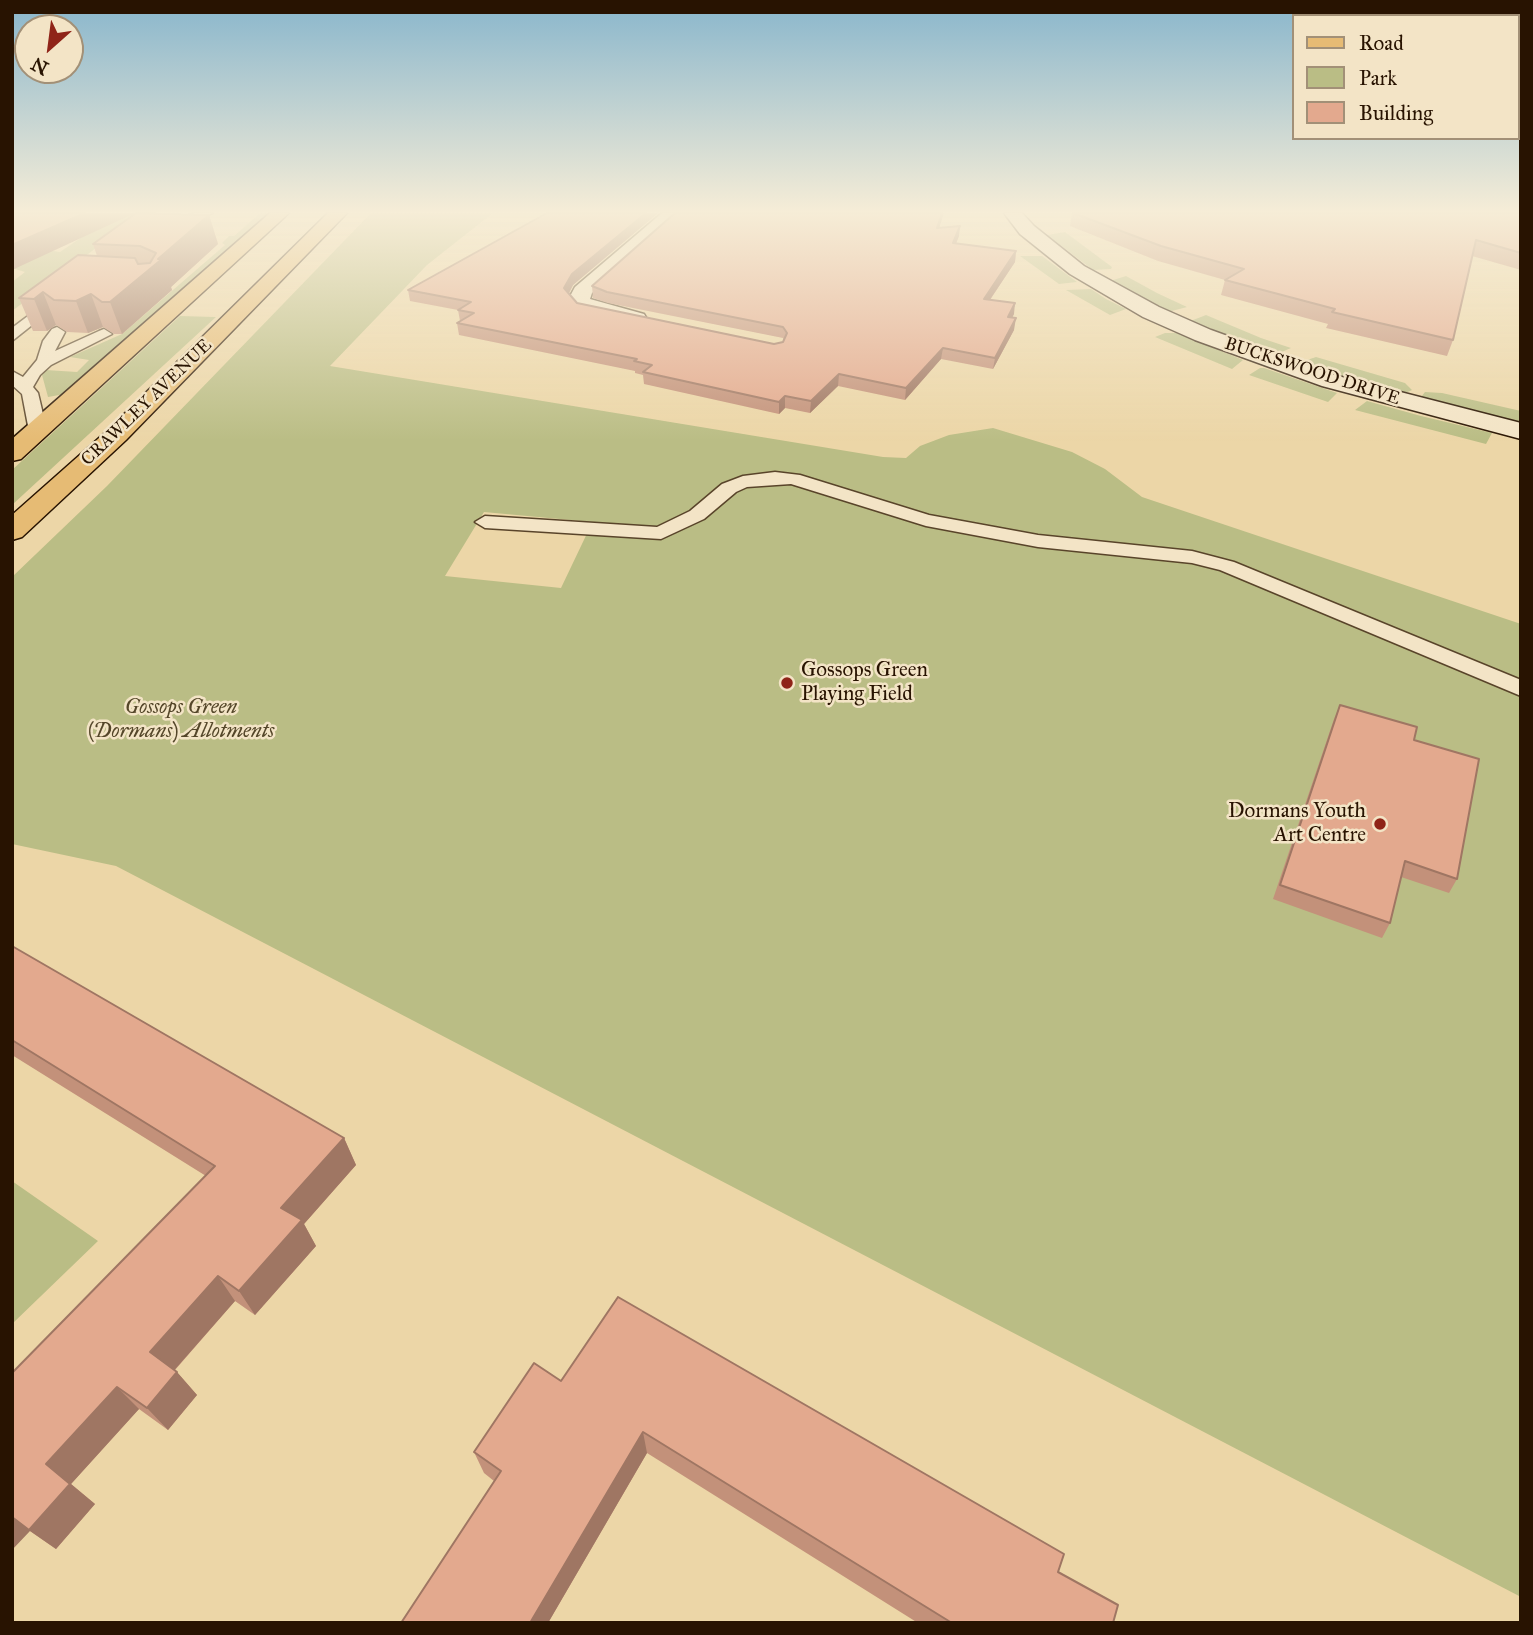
<!DOCTYPE html>
<style>
body{margin:0}
#map{position:relative;width:1533px;height:1635px;overflow:hidden;background:#ecd6a7;font-family:"IM FELL Great Primer",serif}
canvas{display:block}
.frame{position:absolute;inset:0;border:14px solid #281301;pointer-events:none}
.legend{position:absolute;left:1292px;top:14px;width:228px;height:126px;box-sizing:border-box;background:#f3e4c6;border:2px solid #a29077;margin:0;padding:9px 12px;list-style:none;font-size:21px;color:#281301}
.legend li{display:flex;align-items:center;gap:14px;height:35px}
.legend b{width:35px;border:2px solid #a29077}
.north{position:absolute;left:14px;top:14px;width:70px;height:70px;box-sizing:border-box;background:#f3e4c6;border:2px solid #a29077;border-radius:50%;rotate:208deg;font-size:19px;font-weight:700;line-height:28px;text-align:center;color:#281301}
.north::after{content:'';display:block;margin:auto;width:24px;height:32px;background:#8f2418;clip-path:polygon(50% 0,100% 100%,50% 72%,0 100%)}
</style>
<div id="map">
<canvas width="1533" height="1635"></canvas>
<div class="frame"></div>
<ul class="legend">
<li><b style="height:9px;background:#e6bb74"></b>Road</li>
<li><b style="height:19px;background:#babd85"></b>Park</li>
<li><b style="height:19px;background:#e3a98e"></b>Building</li>
</ul>
<div class="north">N</div>
</div>
<script>
const c = document.querySelector('canvas').getContext('2d');
c.lineJoin = 'round';
function fillPath(path, color) { c.fillStyle = color; c.fill(path, 'evenodd'); }
const shape = rows => new Path2D(rows.map(r => 'M' + r).join(''));
function strokePath(path, color, width, dash) { c.strokeStyle = color; c.lineWidth = width; c.lineCap = dash ? 'butt' : 'round'; c.setLineDash(dash || []); c.stroke(path); }
function label(font, color, halo, rows, align = 'center') {
  c.font = font + ' "IM FELL Great Primer",serif'; c.lineWidth = 5; c.setLineDash([]); c.textBaseline = 'middle'; c.strokeStyle = halo; c.fillStyle = color; for (const [text, x, y, turn = 0] of rows) {
    c.save(); c.translate(x, y); c.rotate((+turn || 0) * Math.PI / 180); c.textAlign = isNaN(turn) ? turn : align; if (halo) c.strokeText(text, 0, 0); c.fillText(text, 0, 0); c.restore();
  }
}
const green = shape([
 [117,213,149,213,104,242,12,311,12,282,25,272,12,268,41,249,60,252],
 [260,213,270,213,65,394,48,397,42,375,46,370,77,372,89,360,70,357,122,334,225,245,222,243,229,236,234,236],
 [371,213,493,213,427,265,330,366,883,457,906,458,920,446,949,435,993,428,1072,452,1105,469,1142,497,1521,624,1521,1597,116,866,12,844,12,577,107,486],
 [484,512,592,522,592,523,561,588,445,576],
 [1065,232,1112,267,1111,269,1093,270,1047,235],
 [1020,256,1042,256,1077,282,1059,284],
 [1126,276,1157,293,1187,307,1168,312,1110,281],
 [1091,289,1106,299,1126,309,1110,315,1066,290],
 [1206,315,1261,338,1291,348,1275,355,1188,322],
 [180,316,216,317,12,505,12,470],
 [1165,333,1177,333,1243,360,1232,369,1155,337],
 [1316,357,1405,383,1412,390,1403,394,1305,365,1307,360],
 [1260,368,1264,368,1337,393,1328,402,1249,375],
 [1425,392,1442,393,1521,411,1521,423,1424,400,1421,397],
 [1367,401,1421,416,1492,433,1486,444,1355,410],
 [12,1181,98,1241,12,1324]
]);
const lane = shape([
 [195,213,213,213,168,228,162,224,195,213],
 [56,295,63,299,61,302,12,341,12,328,56,295],
 [57,327,65,332,55,351,99,331,104,329,112,334,51,365,40,375,33,387,38,393,47,431,38,436,29,431,22,394,12,385,12,371,23,377,37,360,43,341,52,329,57,327],
 [775,472,800,475,929,515,1038,535,1192,551,1234,562,1521,680,1521,696,1220,570,1192,563,1038,547,926,526,791,484,747,487,736,492,704,519,661,539,485,528,475,522,485,516,657,527,690,511,722,484,743,476,775,472]
]);
const street = shape([
 [662,213,682,213,592,293,590,299,644,314,647,319,644,324,636,326,579,312,571,305,568,300,575,287,662,213]
]);
const secondary = shape([
 [1004,213,1022,213,1034,226,1084,266,1159,307,1211,330,1338,376,1521,423,1521,439,1322,386,1195,340,1143,317,1070,274,1020,234,1004,213]
]);
const primary = shape([
 [270,213,289,213,21,459,12,461,12,439,270,213],
 [328,213,347,213,126,440,22,537,12,540,12,515,108,430,328,213]
]);
const wall = shape([
 [542,213,658,213,573,285,569,293,577,303,774,344,783,342,784,340,783,338,608,303,593,298,592,286,675,213,944,213,939,227,959,236,956,243,1016,251,1015,262,990,300,1014,314,1012,318,1014,330,993,369,941,359,905,400,838,386,810,413,785,408,779,414,644,384,643,375,635,373,635,371,459,335,457,323,460,321,458,310,410,301,408,290,543,215],
 [1072,213,1521,213,1521,270,1472,256,1453,340,1447,356,1326,328,1328,324,1221,295,1225,280,1158,261,1070,226],
 [209,215,218,244,171,287,172,290,122,334,114,334,103,327,88,333,67,332,56,325,47,331,33,331,19,298,97,256,93,244],
 [1340,705,1457,879,1449,893,1401,877,1390,923,1382,938,1273,899,1334,719],
 [12,946,344,1138,356,1165,304,1224,316,1246,255,1315,235,1301,175,1370,197,1395,168,1430,139,1409,71,1484,95,1504,56,1549,30,1531,206,1176,12,1055],
 [561,1381,1058,1572,1113,1623,918,1623,647,1453,548,1623,401,1623,494,1481,484,1473,474,1452]
]);
const shadedWall = shape([
 [85,213,135,213,12,270,12,245],
 [646,213,658,213,573,285,566,299,564,288,572,274],
 [942,213,944,213,936,238,937,228],
 [209,215,218,244,171,287,172,290,122,334,110,302],
 [960,226,959,236,952,254,953,243],
 [1016,251,1015,262,983,310,984,299],
 [43,292,56,325,47,331,34,299],
 [91,294,103,327,88,333,76,301],
 [1015,303,1014,314,1006,329,1008,317],
 [1016,318,1014,330,993,369,995,358],
 [943,348,941,359,905,400,906,388],
 [839,374,838,386,810,413,811,401],
 [785,396,785,408,779,414,779,402],
 [344,1138,356,1165,304,1224,316,1246,255,1315,239,1291,281,1208],
 [218,1276,235,1301,170,1375,150,1352],
 [177,1372,197,1395,168,1430,147,1408],
 [117,1387,139,1409,71,1484,95,1504,56,1549,30,1531,12,1550,12,1516,46,1464],
 [643,1432,647,1453,548,1623,530,1623]
]);
const building = shape([
 [12,213,85,213,12,245,12,213],
 [136,213,209,215,158,259,162,259,110,302,102,302,91,294,76,301,54,300,43,292,34,299,19,298,78,255,135,258,138,264,150,263,156,253,140,246,93,244,136,213],
 [547,213,646,213,572,274,564,288,577,303,774,344,783,342,787,333,783,327,607,292,592,286,675,213,942,213,937,228,960,226,953,243,1016,251,984,299,1015,303,1008,317,1016,318,995,358,943,348,906,388,839,374,811,401,785,396,779,402,643,372,652,365,634,361,637,359,457,323,474,313,458,310,471,302,408,290,547,213],
 [1073,213,1521,213,1521,253,1476,240,1453,340,1332,312,1335,309,1225,280,1244,269,1161,246,1073,213],
 [1340,705,1417,727,1414,740,1479,759,1457,879,1405,861,1390,923,1280,885,1340,705],
 [12,946,344,1138,281,1208,302,1220,239,1291,218,1276,150,1352,177,1372,147,1408,117,1387,46,1464,70,1484,29,1530,12,1517,12,1373,215,1166,12,1040,12,946],
 [618,1297,1064,1554,1058,1572,1118,1605,1113,1623,952,1623,643,1432,530,1623,401,1623,501,1471,474,1452,534,1363,561,1381,618,1297]
]);
const markers = [
 [787,683,7,"#8f2418"],
 [1380,824,7,"#8f2418"]
];
const farStreetnames = [
 ["BUCKSWOOD DRIVE",1312,372,18],
 ["CRAWLEY AVENUE",147,403,-44]
];
const poiNames = [
 ["Gossops Green",801,671],
 ["Playing Field",801,695],
 ["Dormans Youth",1366,812,"right"],
 ["Art Centre",1366,836,"right"]
];
const parkNames = [
 ["Gossops Green",181,708],
 ["(Dormans) Allotments",181,732]
];
fillPath(green, '#babd85');
strokePath(lane, '#59442a', 3);
strokePath(street, '#59442a', 3);
strokePath(secondary, '#281301', 3);
strokePath(primary, '#281301', 3);
fillPath(lane, '#f3e4c6');
fillPath(street, '#f3e4c6');
fillPath(secondary, '#f3e4c6');
fillPath(primary, '#e6bb74');
fillPath(wall, '#c3917a');
fillPath(shadedWall, '#9f7663');
fillPath(building, '#e3a98e');
strokePath(building, '#9f7663', 2);
const sky = c.createLinearGradient(0, 0, 0, 441);
sky.addColorStop(0, '#89b6cc');
sky.addColorStop(0.48, '#f6edd7');
sky.addColorStop(1, '#f6edd700');
c.fillStyle = sky;
c.fillRect(0, 0, 1533, 441);
for (const [x, y, r, color] of markers) { const dot = new Path2D(); dot.arc(x, y, r, 0, 2 * Math.PI); c.fillStyle = color; c.fill(dot); strokePath(dot, '#f3e4c6', 2.5); }
label('18px', '#281301', '#f3e4c6', farStreetnames);
label('21px', '#281301', '#f3e4c6', poiNames, 'left');
label('italic 21px', '#544629', '#f3e4c6', parkNames);
</script>
